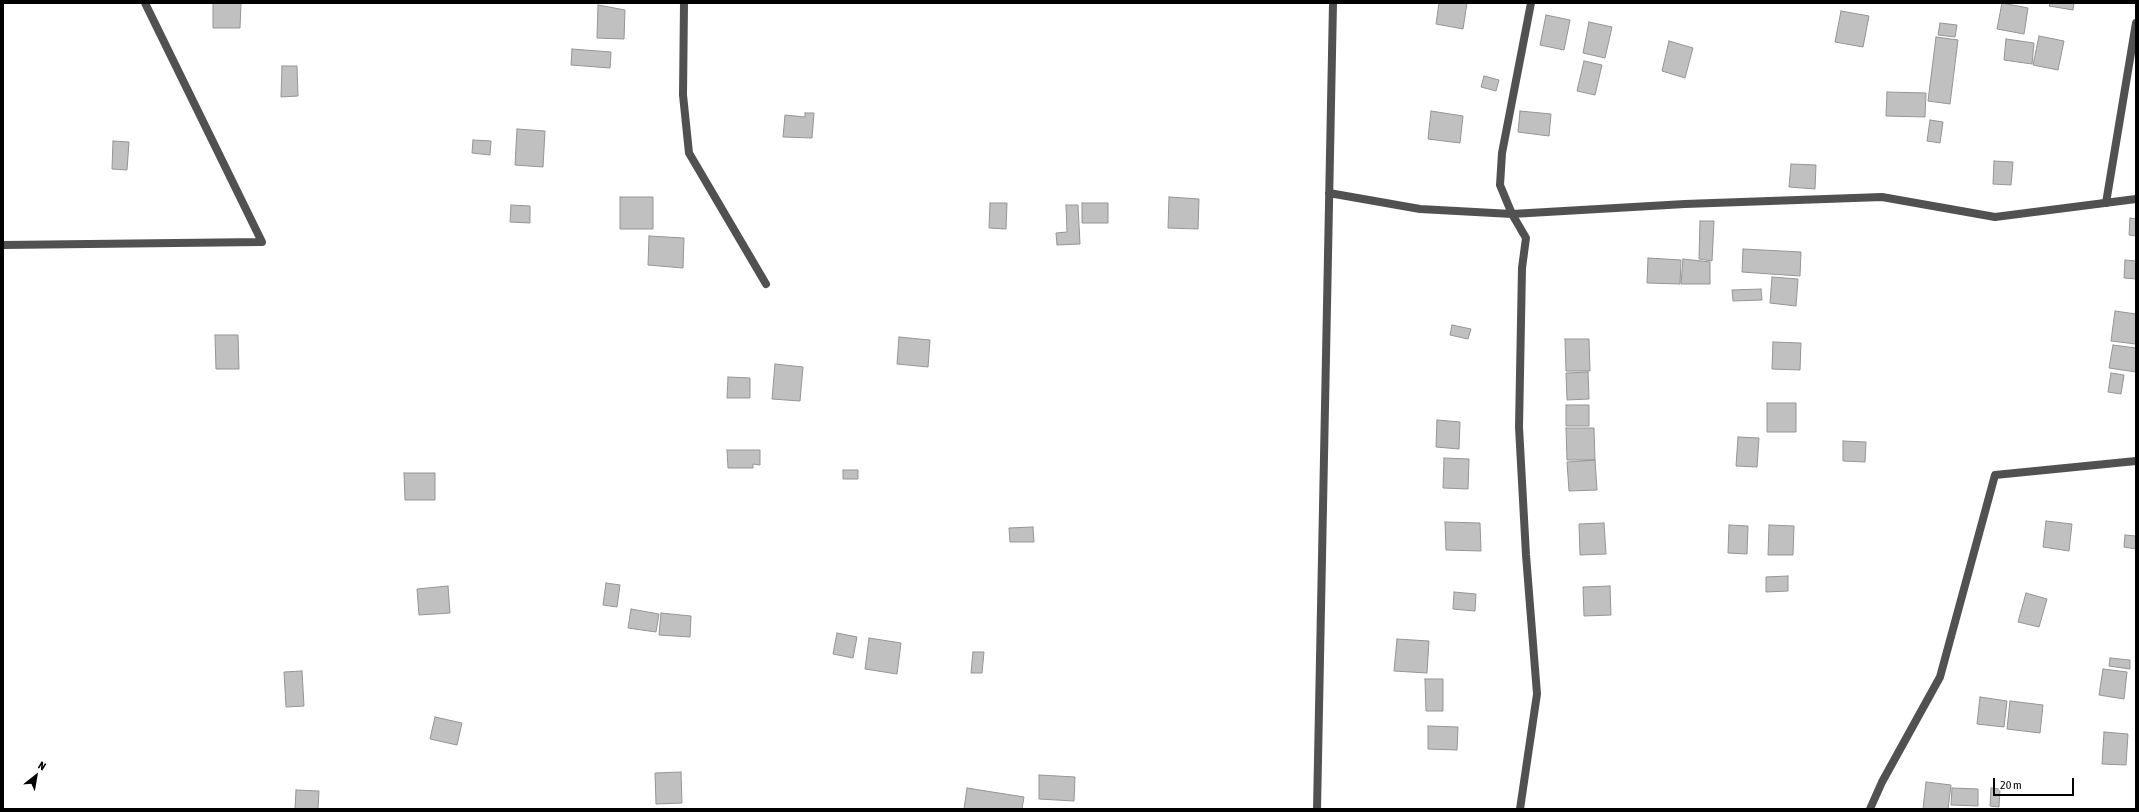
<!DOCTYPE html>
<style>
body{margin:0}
#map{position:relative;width:2139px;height:812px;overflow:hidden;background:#fff;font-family:"Asap Condensed",sans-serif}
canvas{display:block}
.frame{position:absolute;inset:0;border:4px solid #000;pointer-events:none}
.north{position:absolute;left:16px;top:756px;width:40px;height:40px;-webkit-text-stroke:3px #fff;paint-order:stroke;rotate:31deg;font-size:11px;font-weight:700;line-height:16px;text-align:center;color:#000}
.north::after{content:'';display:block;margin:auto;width:14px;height:18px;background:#000;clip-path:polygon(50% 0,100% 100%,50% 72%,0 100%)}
.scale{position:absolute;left:1993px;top:778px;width:81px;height:18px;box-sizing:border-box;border:2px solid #000;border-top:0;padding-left:5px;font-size:12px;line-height:14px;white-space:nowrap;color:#000;-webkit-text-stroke:3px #fff;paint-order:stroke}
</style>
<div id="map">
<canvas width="2139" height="812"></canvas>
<div class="frame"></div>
<div class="north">N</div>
<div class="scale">20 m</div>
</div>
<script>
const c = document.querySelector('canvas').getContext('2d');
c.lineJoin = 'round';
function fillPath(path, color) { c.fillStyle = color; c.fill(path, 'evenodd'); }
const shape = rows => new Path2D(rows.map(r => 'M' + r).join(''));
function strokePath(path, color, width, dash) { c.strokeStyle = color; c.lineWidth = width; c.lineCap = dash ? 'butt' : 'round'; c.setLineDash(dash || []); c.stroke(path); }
const building = shape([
 [213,3,241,3,240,28,213,28,213,3],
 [1439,3,1467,3,1463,29,1436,24,1439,3],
 [2002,3,2028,8,2024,34,1997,29,2002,3],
 [2050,3,2074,3,2073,10,2049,6,2050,3],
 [598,5,625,10,624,39,597,38,598,5],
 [1841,11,1869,16,1863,47,1835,42,1841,11],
 [1546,15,1570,20,1564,50,1540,45,1546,15],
 [1589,22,1612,27,1605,58,1583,53,1589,22],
 [1940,23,1957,25,1955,37,1938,35,1940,23],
 [2039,36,2064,41,2058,70,2033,65,2039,36],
 [1936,37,1958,40,1950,104,1928,101,1936,37],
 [2006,39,2034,43,2032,64,2004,60,2006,39],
 [1669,41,1693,48,1685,78,1662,71,1669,41],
 [572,49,611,52,610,68,571,65,572,49],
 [1584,61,1602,65,1595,95,1577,91,1584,61],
 [282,66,297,66,298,96,281,97,282,66],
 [1484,76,1499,80,1496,91,1481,87,1484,76],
 [1887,92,1926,93,1925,117,1886,116,1887,92],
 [1431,111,1463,116,1460,143,1428,139,1431,111],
 [1520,111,1551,114,1549,136,1518,132,1520,111],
 [805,113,814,113,812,138,783,137,785,115,805,117,805,113],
 [1930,120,1943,122,1940,143,1927,141,1930,120],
 [517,129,545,131,543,167,515,165,517,129],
 [473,140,491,141,490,155,472,153,473,140],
 [113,141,129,142,127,170,112,169,113,141],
 [1994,161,2013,162,2011,185,1993,184,1994,161],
 [1791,164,1816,165,1815,189,1789,187,1791,164],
 [620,197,653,197,653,229,620,229,620,197],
 [1169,197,1199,199,1198,229,1168,228,1169,197],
 [990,203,1007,203,1006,229,989,228,990,203],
 [1082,203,1108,203,1108,223,1082,223,1082,203],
 [511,205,530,206,530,223,510,222,511,205],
 [1066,205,1078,205,1080,244,1057,245,1056,233,1067,232,1066,205],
 [2130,218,2136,219,2136,236,2129,235,2130,218],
 [1700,221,1714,221,1712,261,1699,259,1700,221],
 [649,236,684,238,683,268,648,265,649,236],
 [1743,249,1801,252,1800,276,1742,272,1743,249],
 [1648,258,1681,260,1680,284,1647,283,1648,258],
 [1683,259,1710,262,1710,284,1681,284,1683,259],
 [2125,260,2136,261,2136,279,2124,278,2125,260],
 [1772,277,1798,279,1796,306,1770,303,1772,277],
 [1761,289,1762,300,1733,301,1732,290,1761,289],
 [2115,311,2136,314,2136,344,2111,341,2115,311],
 [1452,325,1471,329,1468,339,1450,335,1452,325],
 [215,335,238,335,239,369,216,369,215,335],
 [899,337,930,340,928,367,897,364,899,337],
 [1565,339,1589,339,1590,371,1566,371,1565,339],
 [1773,342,1801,343,1800,370,1772,369,1773,342],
 [2113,345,2136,348,2136,372,2109,368,2113,345],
 [775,364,803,367,800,401,772,399,775,364],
 [1588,372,1589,399,1567,400,1566,373,1588,372],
 [2111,373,2124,375,2121,394,2108,392,2111,373],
 [728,377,750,378,750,398,727,398,728,377],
 [1767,403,1796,403,1796,432,1767,432,1767,403],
 [1566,405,1589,405,1589,426,1566,426,1566,405],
 [1437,420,1460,422,1459,449,1436,447,1437,420],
 [1566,428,1594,428,1595,460,1567,460,1566,428],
 [1738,437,1759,438,1757,467,1736,466,1738,437],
 [1843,441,1866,442,1865,462,1843,461,1843,441],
 [727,450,760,450,760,465,753,464,753,468,728,468,727,450],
 [1444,458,1469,459,1468,489,1443,488,1444,458],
 [1595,460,1597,490,1569,491,1567,462,1595,460],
 [843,470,858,470,858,479,843,479,843,470],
 [404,473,435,473,435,500,405,500,404,473],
 [2046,521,2072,524,2069,551,2043,547,2046,521],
 [1445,522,1480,523,1481,551,1446,550,1445,522],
 [1604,523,1606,554,1580,555,1579,524,1604,523],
 [1729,525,1748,526,1747,554,1728,553,1729,525],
 [1769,525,1794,526,1793,555,1768,555,1769,525],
 [1033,527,1034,542,1010,542,1009,528,1033,527],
 [2125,535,2136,536,2136,549,2124,547,2125,535],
 [1788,576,1788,591,1766,592,1766,577,1788,576],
 [606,583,620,585,617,607,603,605,606,583],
 [448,586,450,613,419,615,417,589,448,586],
 [1610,586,1611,615,1584,616,1583,587,1610,586],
 [1454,592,1476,594,1475,611,1453,609,1454,592],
 [2026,593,2047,599,2039,627,2018,622,2026,593],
 [631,609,659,614,656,632,628,628,631,609],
 [661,613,691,616,690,637,659,635,661,613],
 [837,633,857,637,853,658,833,654,837,633],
 [869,638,901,643,897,674,865,669,869,638],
 [1397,639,1429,641,1427,673,1394,671,1397,639],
 [973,652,984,652,982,673,971,673,973,652],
 [2110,658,2130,660,2130,669,2109,666,2110,658],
 [2103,669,2127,672,2124,699,2099,695,2103,669],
 [302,671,304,706,286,707,284,672,302,671],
 [1425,679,1443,679,1443,711,1426,711,1425,679],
 [1980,697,2007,701,2004,727,1977,724,1980,697],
 [2010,701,2043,705,2040,733,2007,729,2010,701],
 [435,717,462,723,457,745,430,739,435,717],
 [1428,726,1458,727,1457,750,1428,749,1428,726],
 [2104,732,2128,734,2126,765,2102,764,2104,732],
 [681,772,682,803,656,804,655,773,681,772],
 [1039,775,1075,777,1074,801,1039,799,1039,775],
 [1926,782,1951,785,1948,809,1923,809,1926,782],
 [967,788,1024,797,1022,809,964,809,967,788],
 [1952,788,1978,789,1978,806,1951,805,1952,788],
 [1991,788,2000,789,1999,807,1990,806,1991,788],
 [296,790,319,791,318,809,295,809,296,790]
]);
const minor = shape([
 [684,3,683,95,689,153,766,284],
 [1531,3,1502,153,1500,185,1512,214,1685,204,1882,197,1995,217,2136,199],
 [1329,193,1420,209,1512,214,1526,238,1522,268,1519,427,1526,555,1537,694,1520,809],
 [2106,203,2136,23],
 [3,245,262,242,145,3],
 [1317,809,1333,3],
 [1870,809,1882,782,1940,677,1995,475,2136,461]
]);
fillPath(building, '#c0c0c0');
strokePath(building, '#959595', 1);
strokePath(minor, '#515151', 8);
</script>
